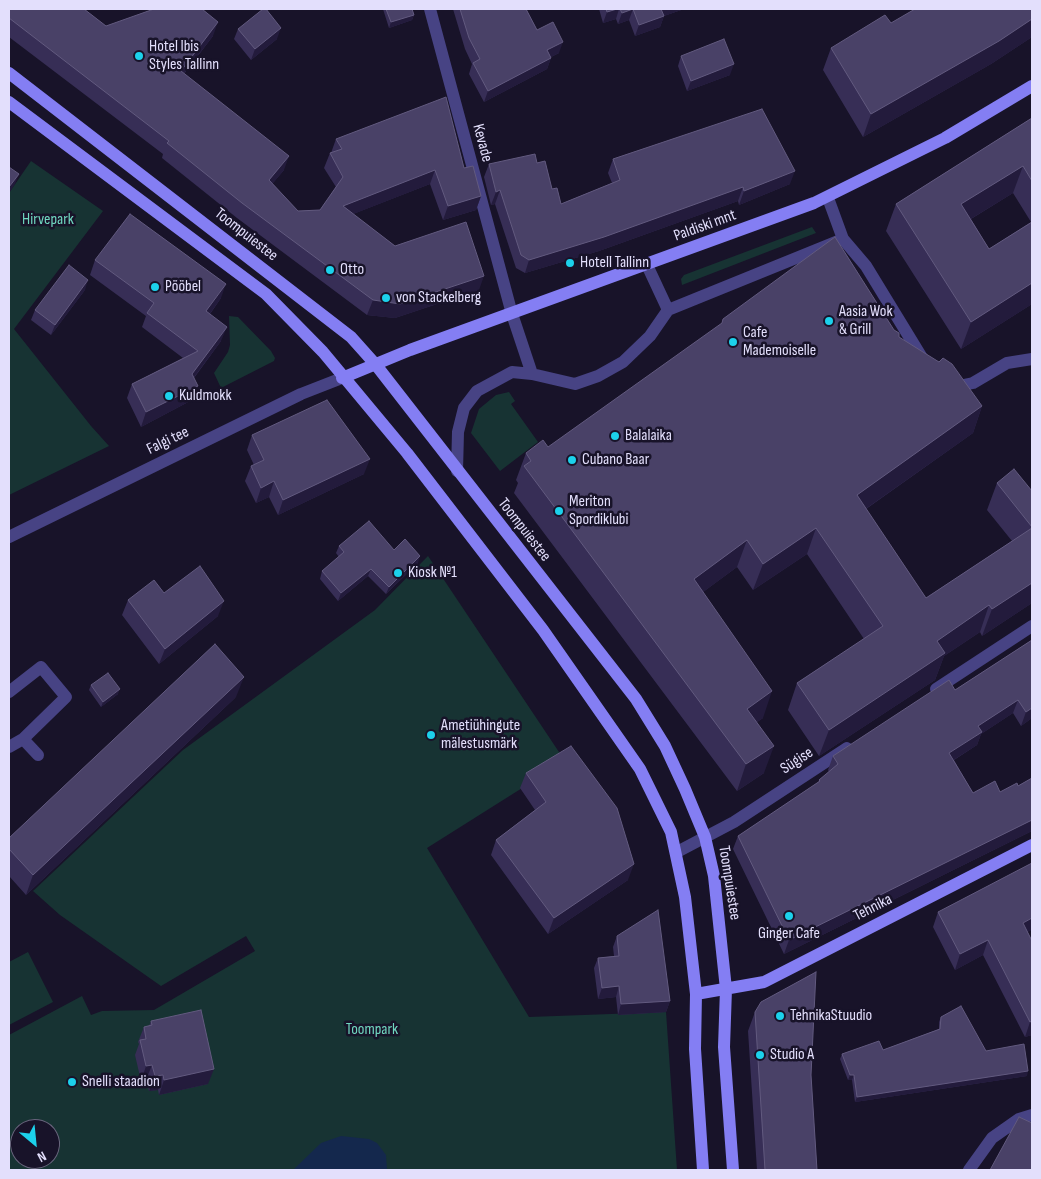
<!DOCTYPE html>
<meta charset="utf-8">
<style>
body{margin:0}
#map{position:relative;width:1041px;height:1179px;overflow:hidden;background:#181329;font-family:"Sofia Sans Condensed",sans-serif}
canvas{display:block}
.frame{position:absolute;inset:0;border:10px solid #e3dffc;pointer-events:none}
.north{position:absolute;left:10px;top:1119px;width:50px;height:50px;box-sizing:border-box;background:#181329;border:1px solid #69657d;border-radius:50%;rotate:152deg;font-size:14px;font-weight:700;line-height:20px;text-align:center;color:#e3dffc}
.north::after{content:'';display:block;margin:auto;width:18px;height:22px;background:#1cd1eb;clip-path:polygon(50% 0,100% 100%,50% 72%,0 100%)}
</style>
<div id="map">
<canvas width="1041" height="1179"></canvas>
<div class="frame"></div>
<div class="north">N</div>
</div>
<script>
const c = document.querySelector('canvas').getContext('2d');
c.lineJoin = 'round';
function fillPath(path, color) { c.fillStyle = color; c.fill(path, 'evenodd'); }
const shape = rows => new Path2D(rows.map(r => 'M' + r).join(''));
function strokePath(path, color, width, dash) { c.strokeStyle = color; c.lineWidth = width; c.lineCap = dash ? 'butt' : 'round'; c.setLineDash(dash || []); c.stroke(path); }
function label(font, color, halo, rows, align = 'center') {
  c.font = font + ' "Sofia Sans Condensed",sans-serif'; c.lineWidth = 5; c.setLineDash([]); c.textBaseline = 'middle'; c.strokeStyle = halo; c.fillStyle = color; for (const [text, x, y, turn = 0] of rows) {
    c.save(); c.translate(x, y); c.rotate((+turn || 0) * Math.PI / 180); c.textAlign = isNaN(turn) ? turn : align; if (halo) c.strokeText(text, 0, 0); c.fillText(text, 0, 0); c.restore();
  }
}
const green = shape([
 [31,161,103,211,14,329,91,426,109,446,9,495,9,193],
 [812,227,816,233,682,285,681,279,684,275],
 [229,316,238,317,271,351,275,358,274,361,221,388,214,373,228,352,230,345],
 [509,392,515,401,511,404,538,442,500,471,471,433,479,409,496,395],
 [428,556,565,761,427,848,529,1017,666,1012,677,1170,9,1170,9,1035,82,996,91,1015,102,1011,154,1010,255,951,246,936,161,986,60,915,33,891,183,750,375,610],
 [20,1129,50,1129,50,1159,20,1159],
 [28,952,53,1002,9,1025,9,962]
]);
const water = shape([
 [341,1136,369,1139,377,1143,386,1155,387,1170,293,1170,321,1143]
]);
const lane = shape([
 [828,198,843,239,866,266,924,361],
 [647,265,668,310],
 [512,314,532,374],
 [951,385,959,386,973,383,1007,363,1032,359],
 [457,471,458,432,464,408,477,391,512,372,532,374,575,384,598,376,623,362,650,336,668,310,843,239],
 [9,692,41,667,66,697,23,739,9,747],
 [23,739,38,755],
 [969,1170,992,1138,1019,1119,1032,1115]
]);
const street = shape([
 [430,9,512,314],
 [9,537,301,394,342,378],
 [936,689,1032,626],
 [677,852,734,822,847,748]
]);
const secondary = shape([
 [9,73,351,337,376,365,636,699,665,746,685,789,705,837,714,876,726,989,724,1047,733,1170],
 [9,102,266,294,323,352,407,453,543,630,640,769,671,832,685,897,696,994,695,1049,703,1170],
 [342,378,410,350,814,203,945,138,1032,86],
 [696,994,764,982,1032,845]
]);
const wall = shape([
 [9,9,106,26,205,11,213,36,184,74,284,170,272,184,298,211,320,210,336,187,324,168,330,153,331,153,336,139,464,168,481,196,476,210,443,220,430,184,353,214,395,246,479,290,395,318,367,315,237,218,162,158,163,154,9,37],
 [383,9,412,9,414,15,412,20,389,28],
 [453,9,526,9,537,30,559,53,551,57,551,58,547,69,484,102,469,74,472,64,465,49],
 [599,9,684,9,664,16,660,27,635,36,629,20,618,24,616,19,603,23],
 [1032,9,1032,37,991,64,863,137,823,70,831,48],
 [238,29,277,39,251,60,234,39],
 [681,56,730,75,687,91,678,66],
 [1032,118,1032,304,961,349,886,231,896,204],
 [1013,193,1031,222,989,249,971,219],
 [613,159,790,184,739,205,738,201,599,251,525,273,516,268,495,204,491,205,484,177,489,164,537,163,561,204,612,183,608,173],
 [95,260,221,298,210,314,221,341,194,378,192,400,141,427,127,398,132,384,183,358,142,327,146,316,90,275],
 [85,290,51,335,31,320,35,310],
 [899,337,982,406,973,433,866,509,926,598,1012,541,987,510,997,483,1032,491,1032,603,982,636,980,632,944,656,935,680,819,756,788,710,797,683,864,639,807,554,753,590,737,567,703,592,763,718,757,722,764,773,737,791,514,493,518,483,516,480,526,453,548,447],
 [252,435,364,474,278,515,269,497,256,503,245,481,251,466,254,465,247,450],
 [339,546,394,550,418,563,386,594,368,576,338,601,320,579,322,571,339,557,336,553],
 [164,593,218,616,159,664,122,615,128,600],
 [1032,640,1032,718,1021,726,1013,713,981,734,977,745,954,760,973,793,1000,792,1018,786,1032,778,1032,831,784,954,733,849,738,836,818,783,819,780,829,772,828,770,833,756,955,690],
 [91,685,118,694,101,707,89,690],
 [236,697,26,895,9,876,9,838],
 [526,773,628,880,548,934,491,855,496,840,535,810,520,788],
 [938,912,1028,932,1032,1035,1025,1037,983,955,955,970,933,927],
 [617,936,670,1001,666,1012,618,1015,616,997,598,999,594,968,598,958,614,956,613,947],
 [755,1012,811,1075,817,1170,757,1170,748,1031],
 [941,1017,986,1051,1027,1076,855,1102,852,1080,848,1080,840,1059,842,1054,883,1050,939,1029,939,1022],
 [151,1021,208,1084,159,1095,158,1090,149,1091,146,1080,141,1081,135,1055,139,1044,138,1042,144,1027,149,1026]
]);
const shadedWall = shape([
 [617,9,619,9,616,19,603,23,607,12],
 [633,9,629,20,618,24,622,13],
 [660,9,684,9,664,16,660,27,635,36,639,25],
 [414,15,412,20,389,28,391,22],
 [1032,19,1032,37,991,64,863,137,871,114],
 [218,22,213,36,175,85,181,71],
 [281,28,277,39,251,60,255,49],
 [563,42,559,53,543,61,547,50],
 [551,58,547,69,484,102,488,91],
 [734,64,730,75,687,91,691,81],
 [289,156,284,170,264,194,269,180],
 [1023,166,1013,193,951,231,961,204],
 [435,170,430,184,338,220,343,206],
 [795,171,790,184,739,205,744,191],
 [19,174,15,184,9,193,9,187],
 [743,187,738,201,599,251,525,273,529,260],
 [500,190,495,204,491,205,496,192],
 [481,196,476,210,443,220,448,206],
 [484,276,479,290,395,318,367,315,373,300],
 [88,280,85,290,51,335,55,325],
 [1032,283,1032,304,961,349,971,322],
 [226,284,221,298,201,326,206,311],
 [227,327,221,341,186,388,192,374],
 [198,386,192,400,141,427,146,412],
 [982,406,973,433,847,522,857,495],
 [370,459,364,474,278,515,283,500],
 [274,481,269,497,256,503,261,488],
 [816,528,807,554,753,590,763,564],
 [747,540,737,567,684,606,694,579],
 [420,556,418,563,386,594,389,587],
 [371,569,368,576,338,601,341,593],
 [1032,583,1032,603,982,636,992,609],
 [224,601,218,616,159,664,165,649],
 [989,605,980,632,944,656,935,680,819,756,829,730,937,641],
 [244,677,236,697,26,895,33,875],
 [120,689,118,694,101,707,103,702],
 [772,691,763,718,737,736,747,709],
 [1018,700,1013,713,981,734,977,745,944,766,949,753,978,726],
 [1032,708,1032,718,1021,726,1026,712],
 [774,746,764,773,737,791,746,764],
 [1032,820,1032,831,784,954,789,940],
 [634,864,628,880,548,934,554,918],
 [1032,918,1032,930,1017,938,1023,923],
 [988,940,983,955,955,970,960,954],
 [619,986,616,997,598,999,602,988],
 [670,1001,666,1012,618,1015,621,1004],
 [1032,1021,1032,1035,1025,1037,1030,1022],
 [152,1065,146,1080,141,1081,146,1066],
 [214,1069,208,1084,159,1095,164,1080],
 [1028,1071,1027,1076,855,1102,857,1097],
 [163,1075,158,1090,149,1091,155,1076],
 [850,1075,854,1075,852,1080,848,1080]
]);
const building = shape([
 [9,9,84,9,106,26,154,9,202,9,218,22,181,71,289,156,269,180,298,211,320,210,343,177,330,153,342,149,336,139,446,97,464,168,473,166,481,196,448,206,435,170,343,206,395,246,466,222,484,276,400,304,373,300,242,203,167,143,169,141,9,18,9,9],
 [263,9,266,9,281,28,255,49,238,29,263,9],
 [386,9,412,9,414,15,391,22,386,9],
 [460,9,526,9,537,30,553,22,563,42,547,50,551,58,488,91,473,63,480,59,469,38,460,9],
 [606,9,617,9,607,12,606,9],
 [620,9,633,9,622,13,620,9],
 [633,9,661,9,664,16,639,25,633,9],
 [915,9,1032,9,1032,19,999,41,871,114,831,48,885,15,891,23,915,9],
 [724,39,734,64,691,81,681,56,724,39],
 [762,109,795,171,744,191,743,187,604,237,529,260,521,255,500,190,496,192,489,164,535,154,537,163,545,161,552,189,557,188,561,204,620,180,613,159,762,109],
 [1032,118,1032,181,1023,166,961,204,989,249,1032,222,1032,283,971,322,896,204,1032,118],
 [9,167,19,174,9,187,9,167],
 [130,214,226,284,206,311,227,327,192,374,198,386,146,412,132,384,198,351,147,313,154,303,95,260,130,214],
 [835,237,894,330,899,333,899,337,939,362,943,358,952,364,982,406,857,495,926,598,1032,528,1032,583,992,609,989,605,937,641,945,653,829,730,797,683,883,626,816,528,763,564,747,540,694,579,772,691,747,709,774,746,746,764,524,466,531,461,526,453,543,440,548,447,722,323,723,319,835,237],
 [69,265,88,280,55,325,35,310,69,265],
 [327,400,370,459,283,500,274,481,261,488,251,466,264,460,252,435,327,400],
 [1014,469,1032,491,1032,527,997,483,1014,469],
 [369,521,394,550,405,539,420,556,389,587,371,569,341,593,322,571,344,552,339,546,369,521],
 [200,566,224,601,165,649,128,600,154,580,164,593,200,566],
 [1032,640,1032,708,1026,712,1018,700,978,726,982,732,949,753,973,793,995,781,1000,792,1017,783,1018,786,1032,778,1032,820,789,940,738,836,820,781,819,780,838,764,833,756,949,680,955,690,1032,640],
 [215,644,244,677,33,875,9,849,9,838,215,644],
 [108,673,120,689,103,702,91,685,108,673],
 [571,746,617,808,634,864,554,918,496,840,546,802,526,773,571,746],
 [1032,863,1032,918,1023,923,1032,941,1032,1021,1030,1022,988,940,960,954,938,912,1032,863],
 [658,910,670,1001,621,1004,619,986,602,988,598,958,619,956,617,936,658,910],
 [816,972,811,1075,817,1170,765,1170,755,1012,761,1002,816,972],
 [961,1006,986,1051,1024,1044,1028,1071,857,1097,854,1075,850,1075,842,1054,879,1041,883,1050,940,1029,941,1017,961,1006],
 [201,1010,214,1069,164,1080,163,1075,155,1076,152,1065,146,1066,140,1040,146,1039,144,1027,152,1025,151,1021,201,1010],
 [1019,1117,1032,1123,1032,1170,990,1170,1019,1117]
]);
const markers = [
 [139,56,5,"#1cd1eb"],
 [570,263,5,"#1cd1eb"],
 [330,270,5,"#1cd1eb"],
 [155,287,5,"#1cd1eb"],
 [386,298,5,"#1cd1eb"],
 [829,321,5,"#1cd1eb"],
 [733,342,5,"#1cd1eb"],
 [169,396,5,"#1cd1eb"],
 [615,436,5,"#1cd1eb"],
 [572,460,5,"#1cd1eb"],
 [559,511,5,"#1cd1eb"],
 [398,573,5,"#1cd1eb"],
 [431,735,5,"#1cd1eb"],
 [789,916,5,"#1cd1eb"],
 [780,1016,5,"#1cd1eb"],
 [760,1055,5,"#1cd1eb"],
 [72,1082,5,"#1cd1eb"]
];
const poiNames = [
 ["Hotel Ibis",149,47],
 ["Styles Tallinn",149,65],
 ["Hotell Tallinn",580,263],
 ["Otto",340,270],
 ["Pööbel",165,287],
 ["von Stackelberg",396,298],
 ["Aasia Wok",839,312],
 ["& Grill",839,330],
 ["Cafe",743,333],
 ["Mademoiselle",743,351],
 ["Kuldmokk",179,396],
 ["Balalaika",625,436],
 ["Cubano Baar",582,460],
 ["Meriton",569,502],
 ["Spordiklubi",569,520],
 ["Kiosk №1",408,573],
 ["Ametiühingute",441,726],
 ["mälestusmärk",441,744],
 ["Ginger Cafe",789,934,"center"],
 ["TehnikaStuudio",790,1016],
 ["Studio A",770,1055],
 ["Snelli staadion",82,1082]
];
const streetNames = [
 ["Kevade",482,143,75],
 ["Paldiski mnt",705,226,-20],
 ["Toompuiestee",246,235,38],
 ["Falgi tee",168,441,-26],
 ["Toompuiestee",524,530,52],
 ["Sügise",797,761,-33],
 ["Toompuiestee",729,883,81],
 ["Tehnika",873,908,-27]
];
const parkNames = [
 ["Hirvepark",48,220],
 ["Toompark",372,1030]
];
fillPath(green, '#173333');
fillPath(water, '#14284d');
strokePath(lane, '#474384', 12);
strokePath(street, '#474384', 12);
strokePath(secondary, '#847ef3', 12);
fillPath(wall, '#372e56');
fillPath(shadedWall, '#231b3c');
fillPath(building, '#494167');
strokePath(building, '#625a7f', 1);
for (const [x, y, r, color] of markers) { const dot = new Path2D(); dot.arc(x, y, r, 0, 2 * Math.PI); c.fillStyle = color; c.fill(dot); strokePath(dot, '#181329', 2); }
label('16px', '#e3dffc', '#181329', poiNames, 'left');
label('16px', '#e3dffc', '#181329', streetNames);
label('16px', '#70d7c0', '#181329', parkNames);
</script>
